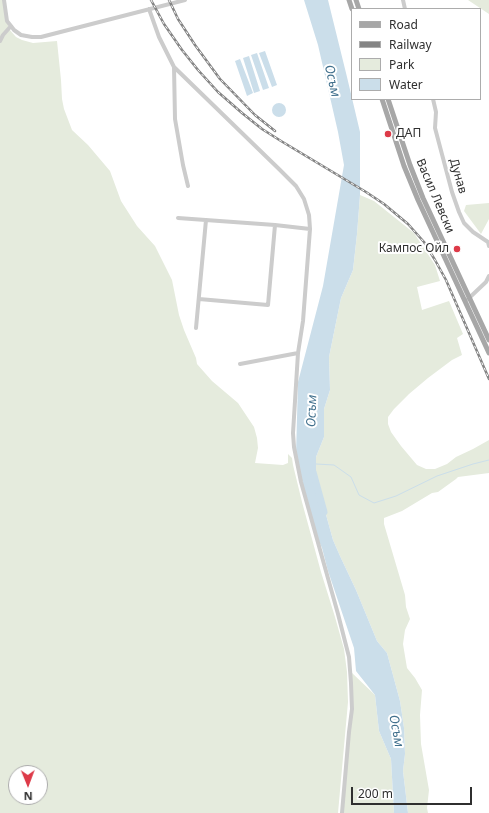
<!DOCTYPE html>
<meta charset="utf-8">
<style>
body{margin:0}
#map{position:relative;width:489px;height:813px;overflow:hidden;background:#fff;font-family:"Noto Sans",sans-serif}
canvas{display:block}
.legend{position:absolute;left:351px;top:8px;width:130px;height:92px;box-sizing:border-box;background:#fff;border:1px solid #acacac;margin:0;padding:5px 7px;list-style:none;font-size:12px;color:#2f2f2f}
.legend li{display:flex;align-items:center;gap:8px;height:20px}
.legend b{width:20px;border:1px solid #acacac}
.north{position:absolute;left:8px;top:765px;width:40px;height:40px;box-sizing:border-box;background:#fff;border:1px solid #acacac;border-radius:50%;rotate:179deg;font-size:11px;font-weight:700;line-height:16px;text-align:center;color:#2f2f2f}
.north::after{content:'';display:block;margin:auto;width:14px;height:18px;background:#dd3a48;clip-path:polygon(50% 0,100% 100%,50% 72%,0 100%)}
.scale{position:absolute;left:351px;top:787px;width:121px;height:18px;box-sizing:border-box;border:2px solid #2f2f2f;border-top:0;padding-left:5px;font-size:12px;line-height:14px;white-space:nowrap;color:#2f2f2f;-webkit-text-stroke:3px #fff;paint-order:stroke}
</style>
<div id="map">
<canvas width="489" height="813"></canvas>
<ul class="legend">
<li><b style="height:5px;background:#a7a7a7"></b>Road</li>
<li><b style="height:5px;background:#848484"></b>Railway</li>
<li><b style="height:11px;background:#e5ebdd"></b>Park</li>
<li><b style="height:11px;background:#cbdeea"></b>Water</li>
</ul>
<div class="north">N</div>
<div class="scale">200 m</div>
</div>
<script>
const c = document.querySelector('canvas').getContext('2d');
c.lineJoin = 'round';
function fillPath(path, color) { c.fillStyle = color; c.fill(path, 'evenodd'); }
const shape = rows => new Path2D(rows.map(r => 'M' + r).join(''));
function strokePath(path, color, width, dash) { c.strokeStyle = color; c.lineWidth = width; c.lineCap = dash ? 'butt' : 'round'; c.setLineDash(dash || []); c.stroke(path); }
function label(font, color, halo, rows, align = 'center') {
  c.font = font + ' "Noto Sans",sans-serif'; c.lineWidth = 4; c.setLineDash([]); c.textBaseline = 'middle'; c.strokeStyle = halo; c.fillStyle = color; for (const [text, x, y, turn = 0] of rows) {
    c.save(); c.translate(x, y); c.rotate((+turn || 0) * Math.PI / 180); c.textAlign = isNaN(turn) ? turn : align; if (halo) c.strokeText(text, 0, 0); c.fillText(text, 0, 0); c.restore();
  }
}
const green = shape([
 [0,0,3,0,9,29,16,37,22,40,33,43,57,41,61,80,62,99,64,109,72,130,88,145,110,171,121,201,137,226,155,246,172,280,179,315,184,330,196,358,197,364,212,381,238,403,254,427,257,438,258,448,255,463,283,465,288,463,288,454,292,458,293,465,302,502,321,572,335,617,344,649,347,672,348,702,338,813,0,813],
 [16,773,40,773,40,797,16,797],
 [468,0,489,0,489,14],
 [360,195,374,201,414,233,435,265,440,281,417,287,422,310,449,301,463,334,457,338,462,355,452,360,428,378,409,394,394,409,388,417,388,424,391,432,401,446,417,465,426,469,435,469,447,464,456,457,473,449,489,440,489,473,458,477,456,479,438,492,432,493,402,511,384,518,384,524,405,595,406,607,410,619,405,630,403,644,407,668,415,678,422,690,420,715,421,744,429,790,427,808,428,813,408,813,403,771,405,754,404,728,400,701,387,653,377,641,356,590,340,556,333,540,325,511,320,500,316,486,316,457,324,437,324,409,330,390,329,357,341,298,353,270,357,234],
 [489,203,489,219,481,234,464,211,466,205],
 [351,672,375,695,379,731,391,759,394,813,342,813,351,721]
]);
const water = shape([
 [304,0,328,0,347,77,360,132,360,195,357,234,353,270,341,298,329,357,330,390,324,409,324,437,316,457,316,486,320,500,325,511,333,540,340,556,356,590,377,641,387,653,400,701,404,728,405,754,403,771,408,813,394,813,391,759,379,731,375,695,356,671,354,648,328,571,322,548,317,537,300,473,296,454,298,382,323,286,344,165,338,132,318,45],
 [265,51,277,85,272,87,259,53],
 [257,53,269,88,263,90,251,55],
 [249,56,260,91,254,93,243,58],
 [240,59,253,93,247,96,235,61],
 '272 110a7 7 0 1 1 14 0a7 7 0 1 1-14 0Z'
]);
const stream = shape([
 [316,464,334,465,351,477,359,495,374,503,396,496,437,476,473,464,489,460]
]);
const river = shape([
 [313,472,324,512]
]);
const minor = shape([
 [4,0,7,21,11,26,14,30,21,35,32,37,41,37,185,0],
 [403,0,405,9],
 [149,9,159,37,174,67,280,170,296,186,304,199,309,215,310,229,303,321,298,353,293,433,294,447,301,482,338,614,349,657,351,683,352,709,349,732,342,813],
 [0,41,3,35,11,26],
 [174,67,175,119,183,165,188,186],
 [433,99,436,112,435,128,452,192,459,212,464,223,473,232,488,242,489,246],
 [178,218,275,225,310,229],
 [199,299,268,305,275,225],
 [468,299,486,282,489,276],
 [196,328,206,220],
 [240,364,298,353]
]);
const major = shape([
 [349,0,352,9],
 [356,0,359,9],
 [382,99,404,166,418,200,489,353],
 [388,99,410,165,423,198,489,340]
]);
const rail = shape([
 [151,0,164,24,182,50,198,70,218,92,242,113,262,129,281,141,366,192,384,204,408,224,424,242,435,260,446,280,489,379],
 [169,0,178,19,195,45,220,79,255,115,275,131]
]);
const markers = [
 [388,134,4,"#dd3a48"],
 [457,249,4,"#dd3a48"]
];
const poiNames = [
 ["ДАП",396,134],
 ["Кампос Ойл",449,249,"right"]
];
const streetNames = [
 ["Дунав",458,176,74],
 ["Васил Левски",435,196,67]
];
const waterNames = [
 ["Осъм",332,81,77],
 ["Осъм",312,411,-88],
 ["Осъм",396,731,79]
];
fillPath(green, '#e5ebdd');
fillPath(water, '#cbdeea');
strokePath(stream, '#cbdeea', 1);
strokePath(river, '#cbdeea', 7);
strokePath(minor, '#ccc', 4);
strokePath(major, '#a7a7a7', 5);
strokePath(rail, '#848484', 2.5);
strokePath(rail, '#fff', 1, [3]);
for (const [x, y, r, color] of markers) { const dot = new Path2D(); dot.arc(x, y, r, 0, 2 * Math.PI); c.fillStyle = color; c.fill(dot); strokePath(dot, '#fff', 1.5); }
label('12px', '#2f2f2f', '#fff', poiNames, 'left');
label('12px', '#2f2f2f', '#fff', streetNames);
label('italic 13px', '#41708d', '#fff', waterNames);
</script>
